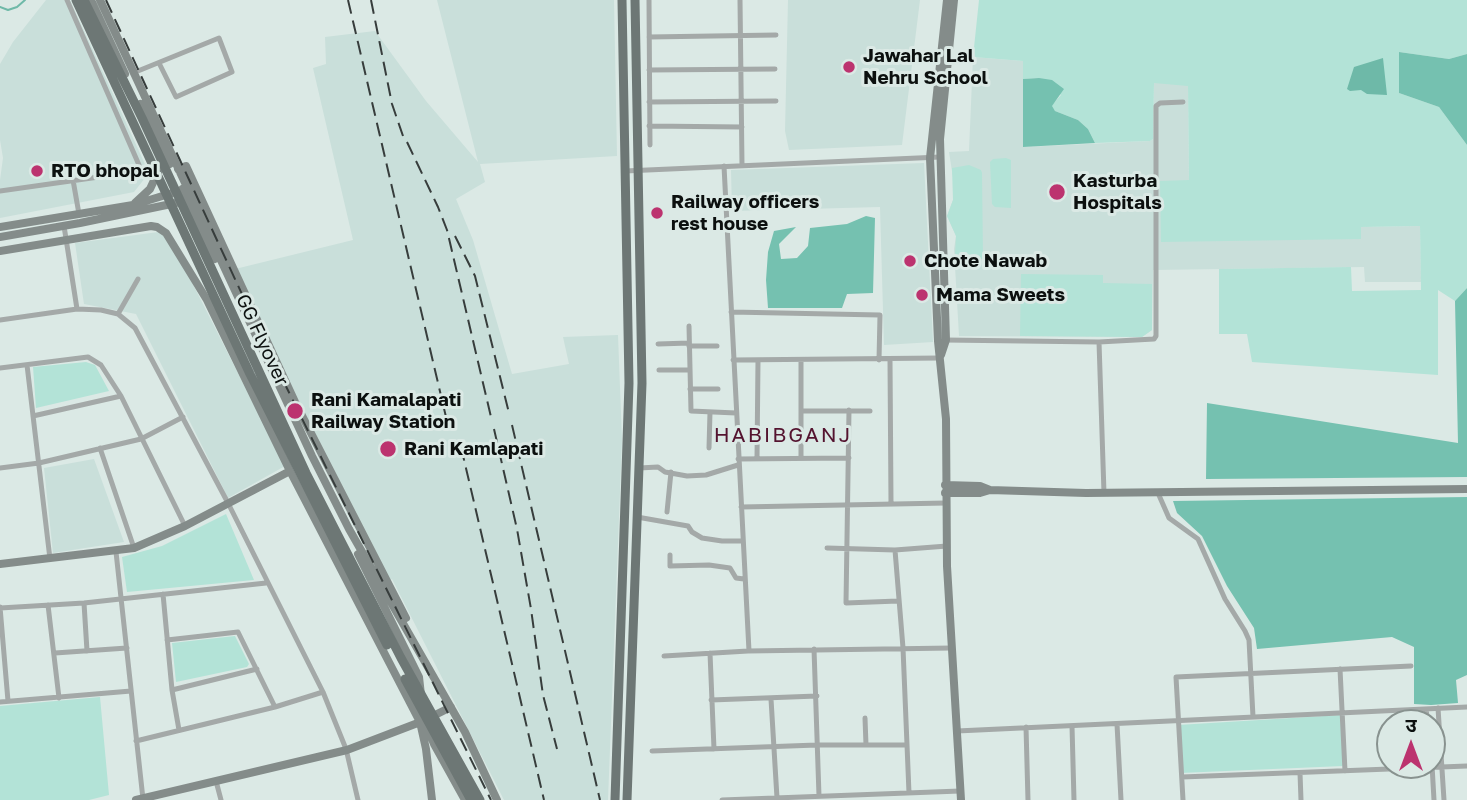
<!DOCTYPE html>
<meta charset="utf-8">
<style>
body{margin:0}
#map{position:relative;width:1467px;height:800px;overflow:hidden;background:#dbe9e5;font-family:"Golos Text","Noto Sans Devanagari",sans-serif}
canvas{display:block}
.north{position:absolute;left:1376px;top:709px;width:70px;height:70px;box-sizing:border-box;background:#dbe9e5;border:2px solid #88928f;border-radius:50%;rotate:0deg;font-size:19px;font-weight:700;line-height:28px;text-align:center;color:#0c100f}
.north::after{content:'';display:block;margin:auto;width:24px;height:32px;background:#bc336f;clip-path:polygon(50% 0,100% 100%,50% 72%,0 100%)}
</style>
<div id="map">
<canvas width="1467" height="800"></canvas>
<div class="north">उ</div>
</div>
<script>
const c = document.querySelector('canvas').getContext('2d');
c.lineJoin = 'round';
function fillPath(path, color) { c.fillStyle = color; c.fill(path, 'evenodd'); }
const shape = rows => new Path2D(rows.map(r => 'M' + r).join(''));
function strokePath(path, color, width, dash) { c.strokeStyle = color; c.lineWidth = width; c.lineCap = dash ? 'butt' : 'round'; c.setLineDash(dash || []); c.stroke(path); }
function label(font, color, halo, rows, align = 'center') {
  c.font = font + ' "Golos Text",sans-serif'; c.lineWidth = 6; c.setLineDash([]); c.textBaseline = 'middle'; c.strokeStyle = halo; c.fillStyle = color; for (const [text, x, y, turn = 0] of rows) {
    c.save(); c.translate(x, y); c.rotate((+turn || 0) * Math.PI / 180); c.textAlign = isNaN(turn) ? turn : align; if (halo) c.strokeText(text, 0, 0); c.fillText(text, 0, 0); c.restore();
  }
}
const built = shape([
 [46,0,70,0,149,173,134,192,0,218,0,180,3,158,0,140,0,64,13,42],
 [437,0,614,0,617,156,480,164,485,182,456,199,473,240,512,374,569,364,563,337,618,335,622,440,608,800,504,800,392,579,384,582,227,271,353,240,313,68,326,64,325,37,375,31,426,101,478,162],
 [788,0,920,0,902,145,789,150,785,131],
 [973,57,1023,61,1024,147,1150,141,1153,139,1154,82,1188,85,1189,181,1360,239,1361,227,1420,226,1421,282,1365,282,1364,267,1153,270,1152,330,1142,337,959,336,954,249,956,236,947,216,953,200,954,184,949,152,969,151],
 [924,163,933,342,884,345,880,207,732,211,731,170],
 [166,231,285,466,228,498,136,314,84,304,75,243],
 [94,459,124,542,53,553,44,468]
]);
const green = shape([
 [979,0,1467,0,1467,54,1449,59,1399,52,1399,93,1439,107,1467,145,1467,288,1455,301,1438,290,1438,375,1252,362,1247,334,1219,334,1219,269,1351,267,1352,291,1421,290,1420,226,1361,227,1361,239,1161,242,1160,181,1189,180,1188,86,1154,83,1153,139,1150,141,1095,143,1088,129,1078,120,1055,111,1051,106,1061,95,1039,78,1023,79,1023,61,973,57],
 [1006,158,1011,160,1011,208,995,207,992,204,990,162,993,159],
 [969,165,981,170,982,173,983,259,959,258,955,255,956,236,947,216,953,200,952,168],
 [1021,274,1103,275,1103,283,1152,284,1152,330,1142,337,1020,336],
 [86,362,95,365,109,391,36,408,33,367],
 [226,514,254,580,127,592,122,557,162,546],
 [235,636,249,664,247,667,176,682,172,643],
 [100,697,109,795,89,800,0,800,0,706],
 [1341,715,1343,766,1180,773,1178,725]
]);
const forest = shape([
 [1399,52,1449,59,1467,54,1467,145,1439,107,1399,93],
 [1039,78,1052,80,1064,89,1052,106,1055,111,1078,120,1088,129,1095,143,1023,147,1023,79],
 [866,216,875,218,873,293,847,294,842,308,768,308,766,280,768,252,774,231,796,227,779,244,781,259,797,258,808,246,810,228,847,224],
 [1467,288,1467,477,1206,479,1207,403,1458,443,1455,301],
 [1467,497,1467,675,1456,680,1458,703,1431,705,1414,704,1414,647,1392,637,1257,649,1254,628,1227,586,1202,536,1177,513,1173,501]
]);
const water = shape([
 [1383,58,1387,95,1367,94,1361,90,1350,91,1347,89,1354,67]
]);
const stream = shape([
 [0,7,8,10,17,7,25,0]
]);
const street = shape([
 [649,0,650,145],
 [740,0,742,165],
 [649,37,776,35],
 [649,70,775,69],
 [133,73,219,38,232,72,176,97,159,63],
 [649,102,776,101],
 [649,126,742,127],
 [724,166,749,651],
 [625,171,940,157],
 [73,180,79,214],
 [0,191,134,172,139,165,67,0],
 [64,226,77,309],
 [731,312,880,315,879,360],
 [118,314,138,279],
 [0,320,77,309,101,310,118,314,135,328,228,503,323,692,346,749,358,800],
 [689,326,691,411,736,413],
 [945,340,1099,342,1154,339,1156,336,1156,106,1160,103,1183,102],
 [1099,342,1104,493],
 [658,344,689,343],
 [689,346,717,346],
 [733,360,940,358],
 [801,360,801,458],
 [890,360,891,503],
 [27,365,50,559],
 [0,368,88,357,101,365,121,396,185,526],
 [659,370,690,370],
 [690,389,718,389],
 [849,410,846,603,898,601],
 [801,411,870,411],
 [33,416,121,396],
 [100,448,134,548],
 [709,448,710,412],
 [757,458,758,360],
 [738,459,849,458],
 [0,468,39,463,141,439,183,417],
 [639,468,658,467,665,472,687,476,706,475,738,465],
 [1158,493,1169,518,1198,539,1225,599,1245,631,1249,640,1253,717],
 [741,507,946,503],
 [667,512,671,472],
 [637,517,688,526,692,532,702,538,722,541,743,541],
 [827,548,895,550,947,546],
 [895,550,903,648,909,793],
 [116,552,143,799],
 [670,555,670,566,709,565,730,568,736,578,744,579],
 [163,594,172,690,179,730],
 [84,603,87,651],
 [48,605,59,698],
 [0,607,8,701],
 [0,608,84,603,266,583],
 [167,640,238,632,275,707],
 [814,649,819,796],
 [55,653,127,648],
 [710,653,714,749],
 [664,656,748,651,952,648],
 [1340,669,1345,771],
 [172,690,257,669],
 [771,699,777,798],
 [711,700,817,696],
 [0,702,131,691],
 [1438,708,1444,800],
 [1426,709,1428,723],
 [865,718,866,745],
 [1117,724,1121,800],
 [1072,726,1074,800],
 [1026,727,1028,800],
 [957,731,1467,707],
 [136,741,275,707,323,692],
 [652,751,817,745,907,745],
 [1432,765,1434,800],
 [1300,773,1301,800],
 [1182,777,1467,766],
 [216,781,221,800],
 [722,800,960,791],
 [1183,800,1176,677,1411,666]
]);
const secondary = shape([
 [91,0,125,74],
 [100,0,312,456,349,529,465,732,497,800],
 [947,0,930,158,938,341,946,419,947,566,961,800],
 [140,104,170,164],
 [178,169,186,166,295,402,406,618],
 [182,189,215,259],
 [135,203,150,189,164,159],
 [0,227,133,205,182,190],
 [0,237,80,223,176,203],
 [0,251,151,226,157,227,166,233,207,300,290,471,420,722,426,749,432,800],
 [941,355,946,340,940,139,954,0],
 [945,485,980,486,990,490,1086,493,1467,489],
 [945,493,980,493,990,490],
 [358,554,419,677,421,695],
 [0,564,134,548,185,526,290,471],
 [420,711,434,744,465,800],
 [136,800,347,750,423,721,451,707]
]);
const primary = shape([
 [615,800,629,383,622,0],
 [627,800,642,383,635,0]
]);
const rail = shape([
 [106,0,265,344,491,800],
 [348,0,446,417],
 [371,0,392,104,403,136],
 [407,142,438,207,447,230,491,417],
 [455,236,475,276,509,413],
 [512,425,600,800],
 [494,429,517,529,531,609,543,695,557,749],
 [461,447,544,800]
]);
const primaryBridge = shape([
 [76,0,250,374,387,645],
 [84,0,142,118,306,473,401,658,480,800],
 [405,679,471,800]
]);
const markers = [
 [849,67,7,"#bc336f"],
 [37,171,7,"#bc336f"],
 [1057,192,9,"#bc336f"],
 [657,213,7,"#bc336f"],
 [910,261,7,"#bc336f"],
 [922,295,7,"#bc336f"],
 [295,411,9,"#bc336f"],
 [388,449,9,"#bc336f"]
];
const poiNames = [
 ["Jawahar Lal",863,56],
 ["Nehru School",863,78],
 ["RTO bhopal",51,171],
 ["Kasturba",1073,181],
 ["Hospitals",1073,203],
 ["Railway officers",671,202],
 ["rest house",671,224],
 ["Chote Nawab",924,261],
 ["Mama Sweets",936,295],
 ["Rani Kamalapati",311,400],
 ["Railway Station",311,422],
 ["Rani Kamlapati",404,449]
];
const streetNames = [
 ["GG Flyover",262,340,65]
];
const neighbourhoodNames = [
 ["HABIBGANJ",783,435]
];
fillPath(built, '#c9dfda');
fillPath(green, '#b3e3d7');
fillPath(forest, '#75c1b0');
fillPath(water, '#6eb9a8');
strokePath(stream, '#6eb9a8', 2);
strokePath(street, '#a4a9a8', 5);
strokePath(secondary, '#848c8a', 8);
strokePath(primary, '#6d7775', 9);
strokePath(rail, '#373d3c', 2, [14, 7]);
strokePath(primaryBridge, '#6d7775', 9);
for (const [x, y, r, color] of markers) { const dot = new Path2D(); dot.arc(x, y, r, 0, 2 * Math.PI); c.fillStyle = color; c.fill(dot); strokePath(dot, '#dbe9e5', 2.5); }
label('bold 19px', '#0c100f', '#dbe9e5', poiNames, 'left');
label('19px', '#0c100f', '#dbe9e5', streetNames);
c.letterSpacing = '2px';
label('21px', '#54132f', '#dbe9e5', neighbourhoodNames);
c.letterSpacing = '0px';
</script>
